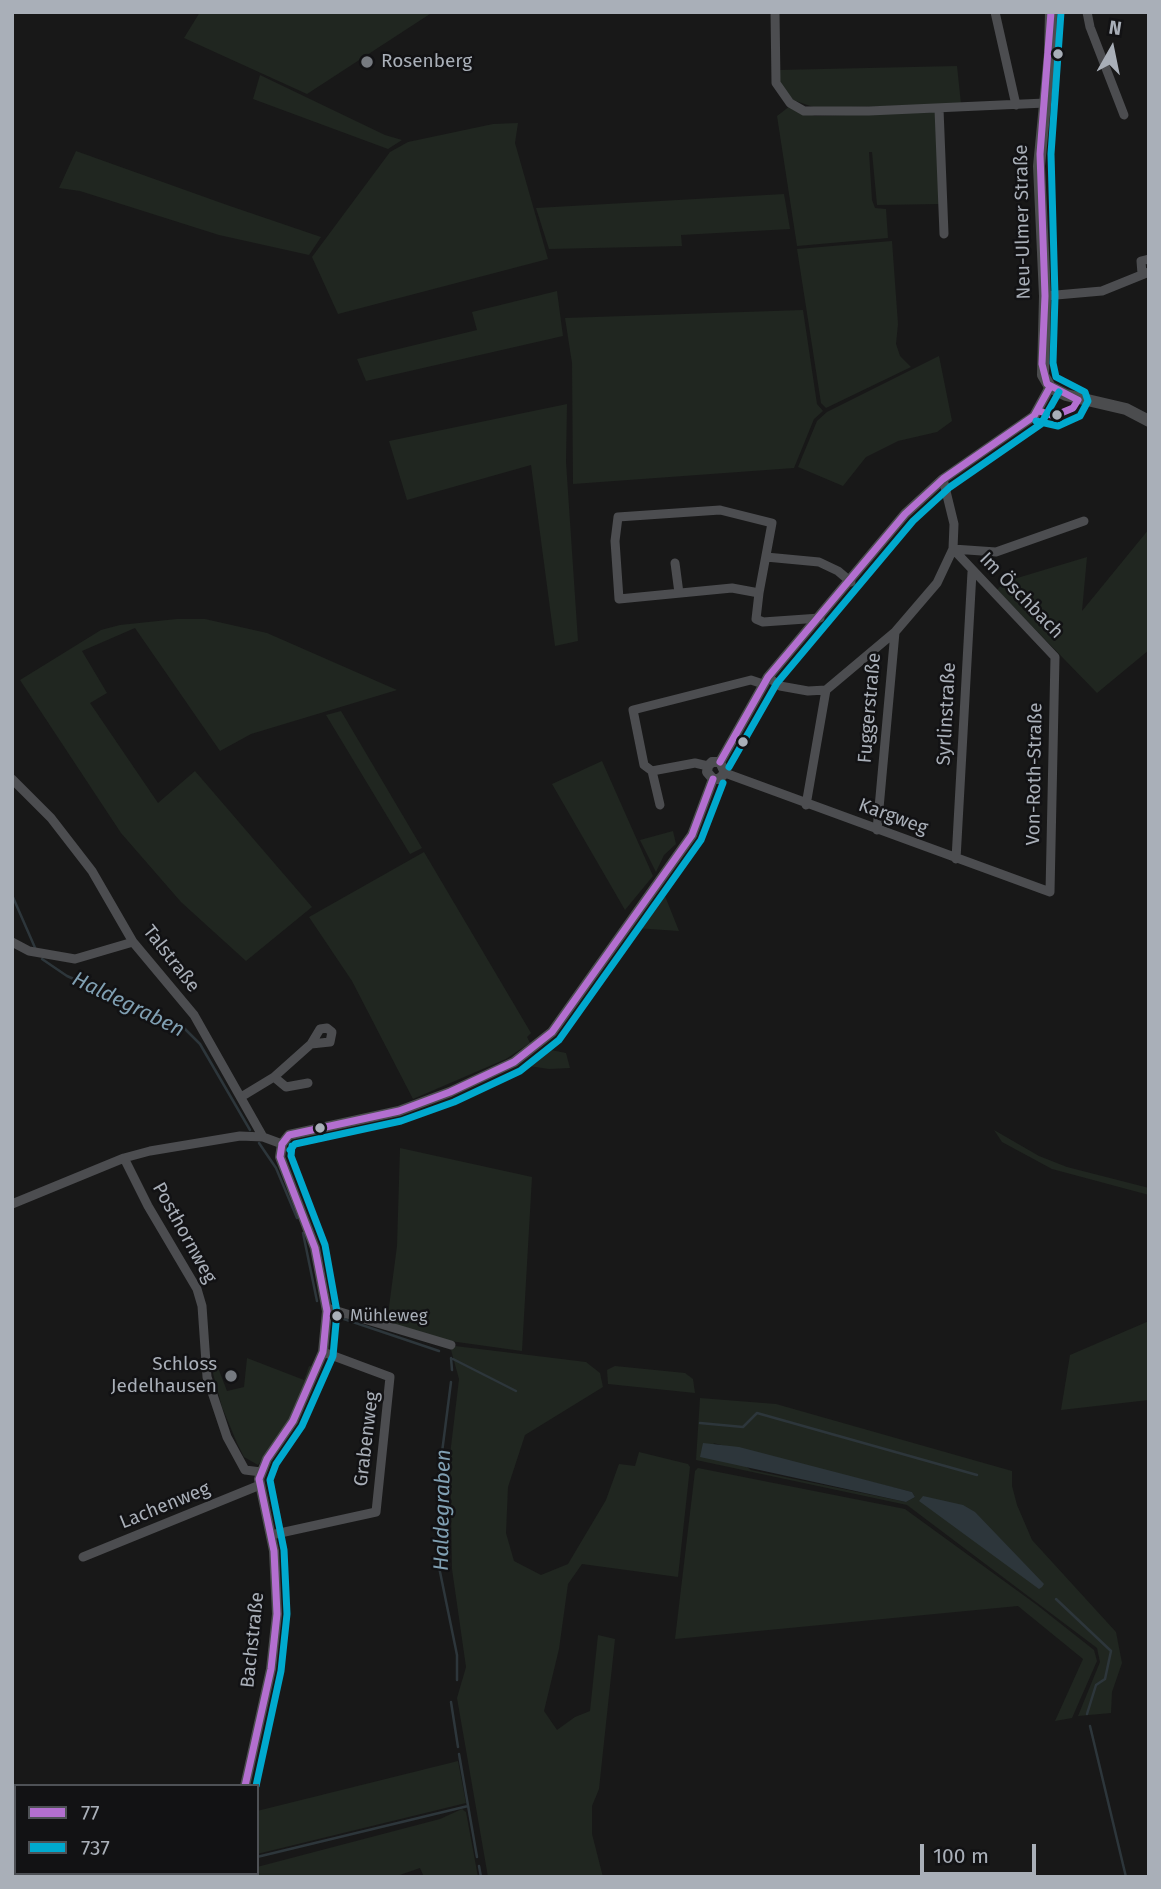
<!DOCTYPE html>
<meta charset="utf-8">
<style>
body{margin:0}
#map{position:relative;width:1161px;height:1889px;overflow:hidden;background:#181818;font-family:"Fira Sans",sans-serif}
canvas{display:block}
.frame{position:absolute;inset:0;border:14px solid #a9afb8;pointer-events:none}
.legend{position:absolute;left:14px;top:1784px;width:245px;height:91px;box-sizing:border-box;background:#121214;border:2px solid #4e5156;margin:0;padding:9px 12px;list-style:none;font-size:21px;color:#a9afb8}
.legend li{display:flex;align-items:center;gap:14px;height:35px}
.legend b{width:35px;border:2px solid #4e5156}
.north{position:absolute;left:1077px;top:14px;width:70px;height:70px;-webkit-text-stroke:5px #121214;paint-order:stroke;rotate:9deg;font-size:19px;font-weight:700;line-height:28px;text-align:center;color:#a9afb8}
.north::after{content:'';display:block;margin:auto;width:24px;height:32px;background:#a9afb8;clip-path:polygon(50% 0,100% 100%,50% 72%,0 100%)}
.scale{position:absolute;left:920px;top:1844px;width:116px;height:32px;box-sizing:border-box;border:4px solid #a9afb8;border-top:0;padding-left:9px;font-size:21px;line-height:24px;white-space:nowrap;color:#a9afb8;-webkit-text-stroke:5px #121214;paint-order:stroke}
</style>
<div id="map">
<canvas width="1161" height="1889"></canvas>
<div class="frame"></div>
<ul class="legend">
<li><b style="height:9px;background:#b36fd0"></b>77</li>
<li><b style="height:9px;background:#00a9ce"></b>737</li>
</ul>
<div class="north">N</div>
<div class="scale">100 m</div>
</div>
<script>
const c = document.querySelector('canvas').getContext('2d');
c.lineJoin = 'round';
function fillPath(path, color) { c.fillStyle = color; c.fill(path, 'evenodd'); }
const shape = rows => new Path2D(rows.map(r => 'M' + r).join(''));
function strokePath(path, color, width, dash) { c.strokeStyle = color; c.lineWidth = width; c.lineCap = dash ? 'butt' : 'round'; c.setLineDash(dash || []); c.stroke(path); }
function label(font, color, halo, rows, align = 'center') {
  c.font = font + ' "Fira Sans",sans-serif'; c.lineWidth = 5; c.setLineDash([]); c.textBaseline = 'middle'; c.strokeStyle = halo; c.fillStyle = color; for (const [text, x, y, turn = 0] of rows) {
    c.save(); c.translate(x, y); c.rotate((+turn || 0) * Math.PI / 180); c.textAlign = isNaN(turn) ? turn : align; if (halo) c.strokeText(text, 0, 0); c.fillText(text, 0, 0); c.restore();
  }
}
const green = shape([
 [200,12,433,12,307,94,184,38],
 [957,66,961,104,816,108,793,100,780,83,778,70],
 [260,75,385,135,402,140,388,149,253,99],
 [790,106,815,116,936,112,940,204,877,205,872,152,869,152,872,200,875,208,886,209,888,238,797,246,777,116],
 [518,123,515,143,548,259,338,314,312,257,390,152,408,142,493,124],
 [76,151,227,205,321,237,309,255,219,235,80,191,59,188],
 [784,194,790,229,681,235,682,246,549,249,536,208],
 [892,241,898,324,896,344,900,356,911,367,826,408,821,403,797,249],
 [557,291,563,336,366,381,357,359,477,330,472,312],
 [803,310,817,404,823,411,814,419,794,468,573,484,572,363,565,318],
 [939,356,952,421,937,432,898,441,866,457,843,486,798,467,817,421,827,412],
 [567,404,566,462,578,641,555,646,531,465,407,500,389,441],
 [1149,529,1149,650,1097,693,997,590,1004,582,1087,557,1082,611],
 [177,619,205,619,267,633,397,690,251,734,220,751,135,628,82,651,107,693,90,703,158,803,195,771,312,907,246,961,181,902,121,833,20,680,101,630,120,625],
 [341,711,422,848,410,854,326,715],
 [602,761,653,876,625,910,552,784],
 [673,831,676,844,664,855,656,872,640,840],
 [424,852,531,1033,527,1037,530,1043,506,1059,413,1099,352,981,309,917],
 [663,891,679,931,635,928,659,895],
 [562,1033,551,1050,566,1053,570,1068,549,1069,522,1065],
 [994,1130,1039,1156,1067,1167,1149,1188,1149,1195,1052,1169,1002,1142],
 [400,1148,532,1177,522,1351,450,1341,387,1322,397,1246],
 [1149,1321,1149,1400,1061,1410,1070,1355],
 [455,1346,586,1362,600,1373,603,1387,525,1435,508,1487,506,1533,514,1561,541,1575,568,1564,606,1500,619,1464,635,1466,639,1452,688,1464,690,1467,678,1577,582,1564,568,1584,559,1649,544,1711,557,1730,575,1717,590,1711,598,1635,615,1639,599,1789,592,1806,592,1834,603,1877,488,1877,457,1698,466,1667,452,1569,450,1455,459,1379,451,1350],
 [247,1358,304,1380,309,1366,314,1367,290,1419,258,1465,244,1457,237,1443,222,1407,211,1366,217,1365,227,1391,244,1387],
 [615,1366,685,1373,693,1379,695,1393,608,1384,607,1370],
 [700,1398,776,1404,1012,1471,1012,1486,1017,1505,1032,1540,1116,1632,1122,1663,1112,1692,1111,1713,1078,1716,1100,1662,1097,1648,907,1505,696,1460],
 [713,1443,912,1492,915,1497,906,1502,751,1470],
 [698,1468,905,1509,1037,1605,1094,1650,1097,1661,1072,1718,1055,1721,1083,1659,1018,1606,675,1639,695,1471],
 [458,1761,466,1803,257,1854,257,1811],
 [462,1809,466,1812,478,1877,424,1877,420,1868,394,1877,234,1877,235,1873,257,1873,257,1867,440,1819]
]);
const water = shape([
 [703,1443,739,1447,912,1492,915,1497,906,1502,700,1457],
 [923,1496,963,1505,975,1512,1044,1584,1042,1587,1039,1589,919,1501]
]);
const stream = shape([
 [12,895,36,950],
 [42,959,67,976,183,1027,200,1044,250,1130],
 [259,1143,276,1168,297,1218],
 [303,1233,317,1301],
 [341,1318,439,1351],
 [451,1358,452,1370],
 [453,1359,516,1391],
 [451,1382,440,1468,438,1562,457,1655,457,1680],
 [700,1423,743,1427,757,1413,977,1475],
 [1056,1599,1111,1651,1105,1679,1096,1685,1087,1714],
 [451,1702,458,1747],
 [1090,1726,1126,1877],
 [459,1754,477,1857],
 [257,1857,468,1806],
 [479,1866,481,1877],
 [12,1870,16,1869],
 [104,1873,105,1877]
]);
const pedestrian = shape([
 [1039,411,1054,416,1073,408,1078,400]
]);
const minor = shape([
 [775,12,776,83,790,103,804,111,869,111,1045,103],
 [995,12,1016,105],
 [1087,12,1090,27,1124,115],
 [939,109,944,234],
 [1142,274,1141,261,1149,259],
 [1045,296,1102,291,1149,272],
 [720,510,772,523,759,593,732,588,619,599,615,541,618,517,720,510],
 [766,557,819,562,838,571,851,582],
 [675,563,679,593],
 [759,593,756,619,763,622,820,618],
 [768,677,780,686,808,691,826,690,895,632,937,583,953,549,996,552,1084,521],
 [708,766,695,763,652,771,644,765,633,710,751,680,763,684],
 [652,771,660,805],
 [725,773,1050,892,1055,657,953,549,954,524,943,479],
 [12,779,51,818,92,871,133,942,194,1015,263,1137],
 [806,805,826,690],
 [877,830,895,632],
 [956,859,972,572],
 [12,942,29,951,75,959,133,942],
 [274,1077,286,1087,308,1083],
 [241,1097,274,1077,311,1044,330,1042,332,1032,327,1028,320,1029,311,1044],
 [124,1158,148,1206,197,1289,202,1306,207,1377,227,1437,245,1470,261,1472],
 [12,1204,124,1158,150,1151,240,1136,263,1137,282,1144],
 [327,1308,451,1345],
 [271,1535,376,1512,390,1377,323,1352],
 [83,1557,260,1485]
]);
const tertiary = shape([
 [720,762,768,677,905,514,943,479,1034,416,1050,387],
 [713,779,707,772,708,766,712,762,720,762],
 [713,779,719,779,725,773,720,762],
 [245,1786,271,1669,277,1614,274,1551,259,1479,267,1459,293,1421,323,1352,327,1311,315,1248,280,1157,282,1144,289,1135,399,1111,450,1092,514,1062,552,1032,692,835,713,779],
 [230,1877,231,1873]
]);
const secondary = shape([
 [1051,12,1050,53,1039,166,1045,296,1043,375,1050,387,1066,395,1126,409,1149,421]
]);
const bus1 = shape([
 [1039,411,1054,416,1073,408,1078,400,1047,384,1042,364,1045,296,1040,154,1051,12],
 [720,762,768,677,905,514,943,479,1034,416,1050,387],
 [282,1144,289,1135,399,1111,450,1092,514,1062,552,1032,692,835,713,779],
 [245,1786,271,1669,277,1614,274,1551,259,1479,267,1459,293,1421,323,1352,327,1311,315,1248,280,1157,282,1144]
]);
const bus2 = shape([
 [1036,421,1058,426,1080,416,1088,401,1085,392,1056,377,1053,363,1055,296,1051,154,1061,12],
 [729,767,777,683,913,521,950,487,1041,424,1059,392],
 [290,1150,295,1144,401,1121,454,1102,520,1071,559,1040,701,840,723,783],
 [256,1786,281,1671,287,1614,284,1550,270,1480,276,1464,302,1426,333,1356,337,1312,325,1245,291,1156,292,1146]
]);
const markers = [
 [1058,54,6,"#a9afb8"],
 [367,62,7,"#767a80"],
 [1057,415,6,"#a9afb8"],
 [743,742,6,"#a9afb8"],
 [320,1128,6,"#a9afb8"],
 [337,1316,6,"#a9afb8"],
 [231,1376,7,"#767a80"]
];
const busNames = [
 ["Mühleweg",350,1316]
];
const poiNames = [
 ["Rosenberg",381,62],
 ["Schloss",217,1365,"right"],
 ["Jedelhausen",217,1387,"right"]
];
const streetNames = [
 ["Neu-Ulmer Straße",1023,222,-91],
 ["Im Öschbach",1021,596,46],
 ["Fuggerstraße",870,708,-85],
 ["Syrlinstraße",947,714,-87],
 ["Von-Roth-Straße",1035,774,-89],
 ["Kargweg",893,817,20],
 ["Talstraße",171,959,52],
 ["Posthornweg",184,1233,61],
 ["Grabenweg",367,1439,-83],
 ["Lachenweg",165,1506,-22],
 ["Bachstraße",253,1640,-84]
];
const waterNames = [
 ["Haldegraben",128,1005,26],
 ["Haldegraben",443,1510,-89]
];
fillPath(green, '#202620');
fillPath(water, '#2d363b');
strokePath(stream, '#2d363b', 2.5);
strokePath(pedestrian, '#4c4d50', 6);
strokePath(minor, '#4c4d50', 9);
strokePath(tertiary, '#4c4d50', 10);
strokePath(secondary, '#4b4c4e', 12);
strokePath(bus1, '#b36fd0', 7);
strokePath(bus2, '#00a9ce', 7);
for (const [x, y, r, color] of markers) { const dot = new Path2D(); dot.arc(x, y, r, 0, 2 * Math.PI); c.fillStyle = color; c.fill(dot); strokePath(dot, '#121214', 2.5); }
label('17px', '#a9afb8', '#121214', busNames, 'left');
label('19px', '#a9afb8', '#121214', poiNames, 'left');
label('19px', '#a9afb8', '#121214', streetNames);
label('italic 21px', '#80a0b3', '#121214', waterNames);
</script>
